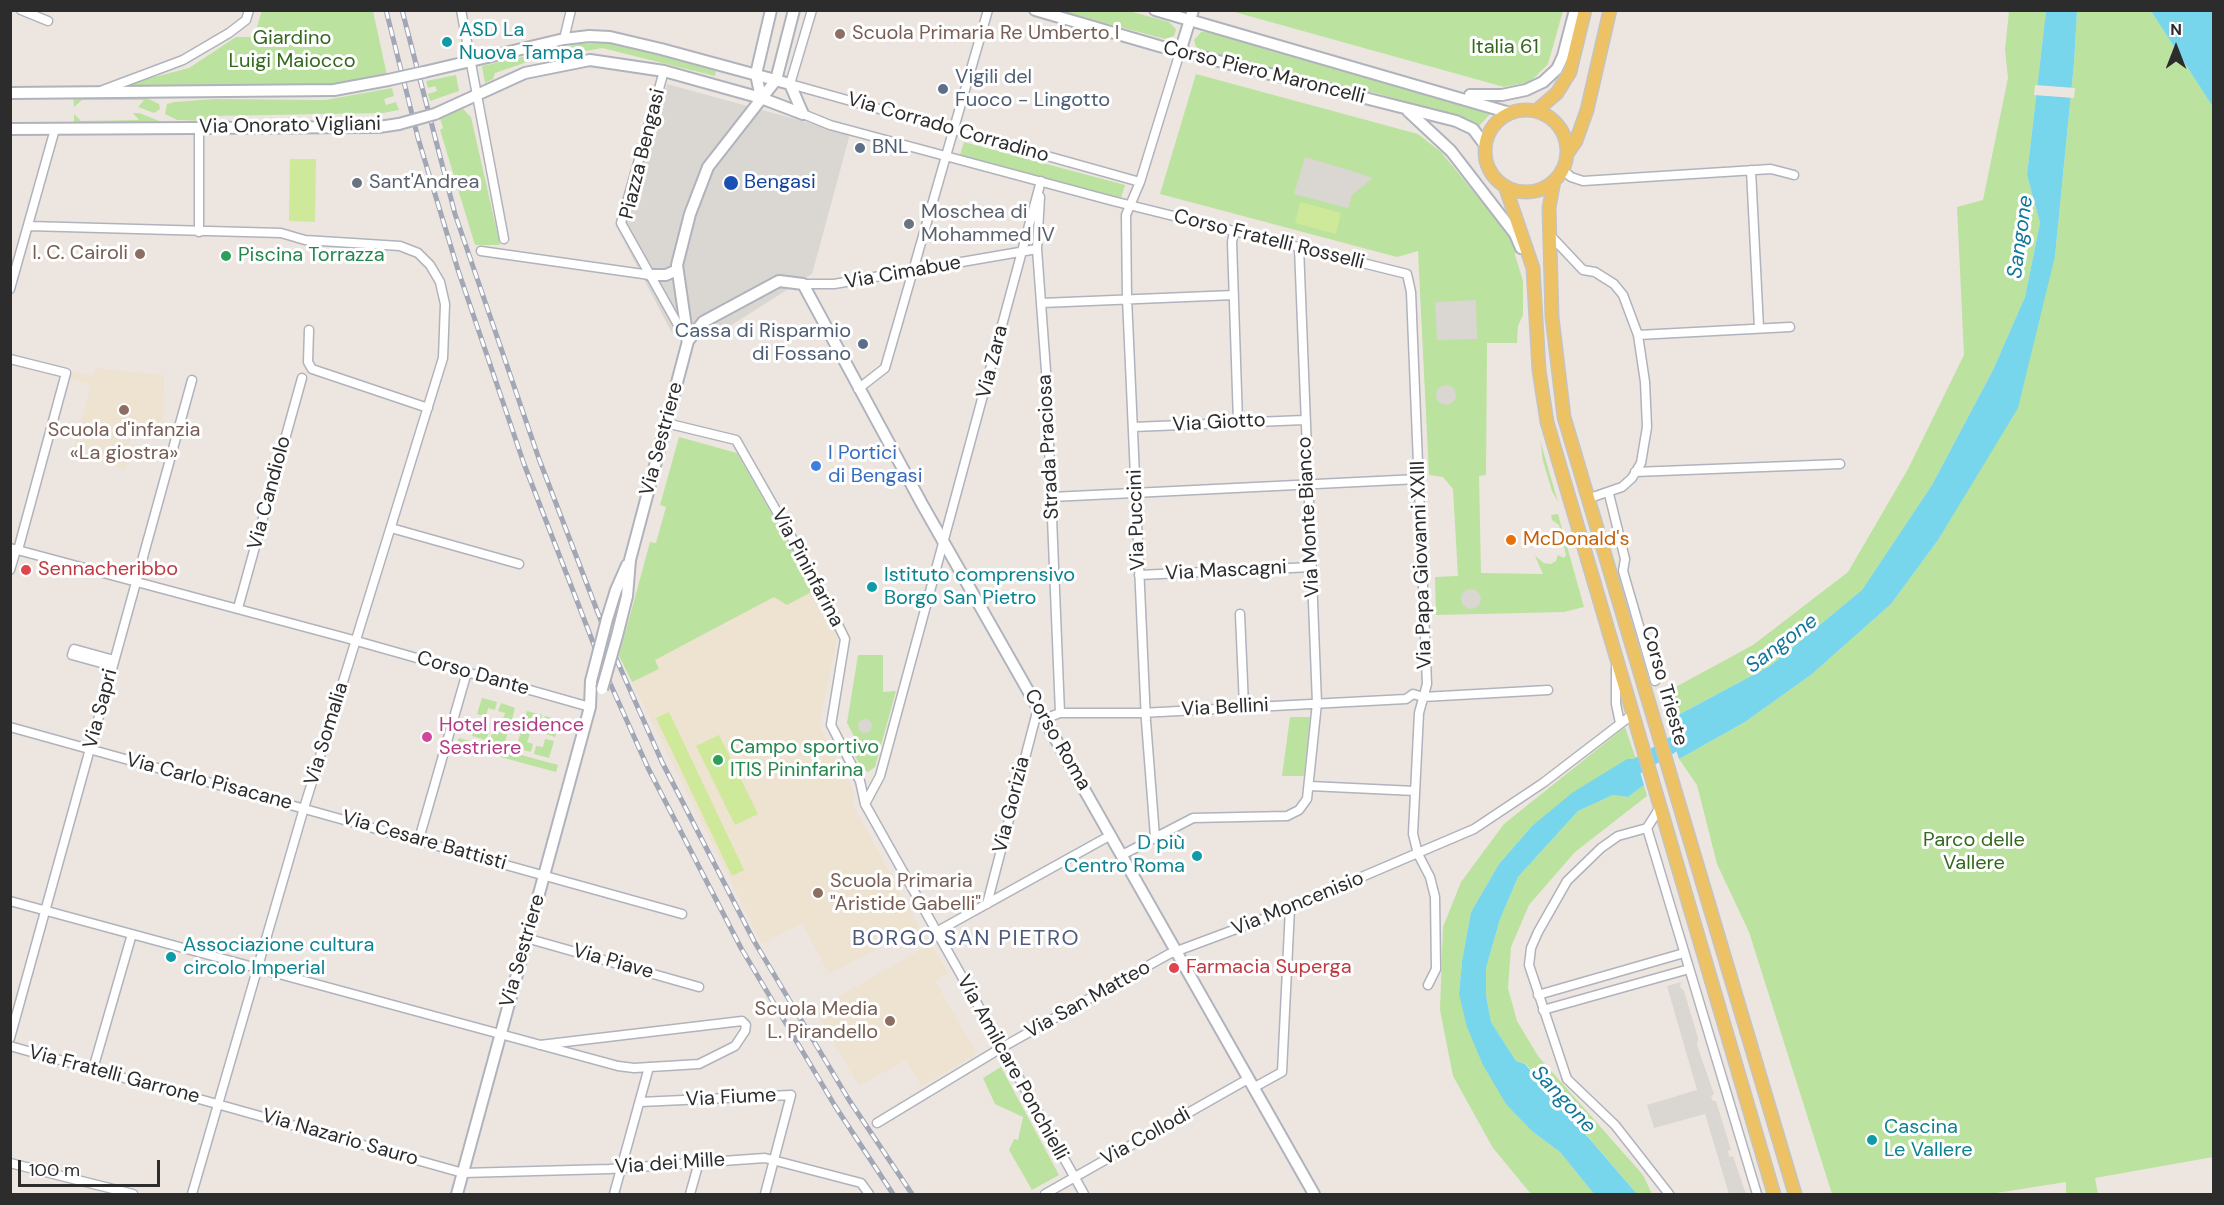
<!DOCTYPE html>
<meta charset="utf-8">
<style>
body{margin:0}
#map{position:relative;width:2224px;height:1205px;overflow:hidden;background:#ede6e0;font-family:"DM Sans",sans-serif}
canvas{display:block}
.frame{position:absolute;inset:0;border:12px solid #2c2c2c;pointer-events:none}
.north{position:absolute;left:2146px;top:18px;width:60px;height:60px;-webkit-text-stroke:4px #fff;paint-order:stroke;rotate:0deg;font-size:16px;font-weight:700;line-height:24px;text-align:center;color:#2c2c2c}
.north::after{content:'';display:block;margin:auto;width:21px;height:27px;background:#2c2c2c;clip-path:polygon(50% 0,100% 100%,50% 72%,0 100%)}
.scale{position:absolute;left:18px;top:1160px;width:142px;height:27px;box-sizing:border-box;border:3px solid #2c2c2c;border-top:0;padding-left:8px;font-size:18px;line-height:21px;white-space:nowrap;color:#2c2c2c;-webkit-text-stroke:4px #fff;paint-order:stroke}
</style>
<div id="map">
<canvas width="2224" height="1205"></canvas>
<div class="frame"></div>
<div class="north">N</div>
<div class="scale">100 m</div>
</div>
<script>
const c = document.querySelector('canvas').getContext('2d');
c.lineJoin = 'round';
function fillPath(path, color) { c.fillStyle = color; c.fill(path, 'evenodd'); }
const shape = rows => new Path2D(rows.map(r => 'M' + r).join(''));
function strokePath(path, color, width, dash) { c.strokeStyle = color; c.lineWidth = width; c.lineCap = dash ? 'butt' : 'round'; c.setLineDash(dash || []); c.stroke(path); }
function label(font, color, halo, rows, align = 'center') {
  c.font = font + ' "DM Sans",sans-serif'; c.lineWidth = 6; c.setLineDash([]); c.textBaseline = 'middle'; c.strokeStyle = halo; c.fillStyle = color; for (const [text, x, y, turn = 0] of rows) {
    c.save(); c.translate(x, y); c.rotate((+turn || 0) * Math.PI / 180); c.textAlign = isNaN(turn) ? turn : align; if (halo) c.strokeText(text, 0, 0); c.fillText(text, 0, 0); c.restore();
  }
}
const education = shape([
 [96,368,164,375,163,436,131,435,126,470,73,452,91,385,69,378,71,371,92,377],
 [815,590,838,634,819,725,855,793,852,803,919,927,829,974,802,923,762,944,632,682,659,669,655,660,774,597,787,605],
 [931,944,948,973,935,981,977,1054,921,1086,906,1060,859,1086,815,1010]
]);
const green = shape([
 [262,10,373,11,388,80,364,85,100,91,189,68,236,37,250,37,256,30],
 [1061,11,1129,11,1169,22,1176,29,1174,36,1165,39],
 [1231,11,1563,11,1548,64,1530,82,1504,87],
 [2009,11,2046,11,2027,175,2040,223,2025,297,1993,370,1932,485,1862,590,1770,666,1667,721,1659,696,1753,645,1848,572,1908,469,1964,355,1957,207,1983,200,2008,78,2005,50],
 [2077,11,2151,11,2213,107,2213,1157,2095,1178,2098,1194,2066,1194,2066,1182,1990,1194,1832,1194,1749,932,1717,864,1697,785,1679,759,1745,722,1812,674,1891,604,1938,540,1976,475,2055,256,2074,63],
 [1201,32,1207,32,1492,112,1478,127,1468,119,1372,92,1350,91,1203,50,1196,47,1194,40],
 [599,43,614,43,716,71,715,76,602,48,527,62,495,73,493,79,485,83,482,66,579,44],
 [1196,74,1418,134,1441,152,1517,245,1515,255,1523,281,1523,315,1518,326,1517,343,1487,343,1486,475,1479,476,1481,573,1543,574,1535,556,1544,563,1551,564,1556,561,1558,555,1564,558,1566,555,1559,525,1552,520,1551,515,1558,514,1584,607,1564,612,1436,615,1435,577,1458,576,1453,489,1443,477,1429,475,1418,251,1397,257,1160,194],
 [456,75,459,91,430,101,428,94,437,91,435,86,428,88,426,81],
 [392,88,394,96,384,99,386,105,396,102,399,110,383,113,210,116,210,121,177,120,165,114,167,104,175,102,214,99,325,100],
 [73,95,147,98,159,104,160,109,154,113,138,107,144,100,82,100,74,107],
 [463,109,471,117,500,245,475,245,440,130,443,128,440,118],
 [133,113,139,113,162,122,74,125,74,114,81,121,139,120],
 [964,142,1125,185,1121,198,960,155],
 [679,437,737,453,815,590,787,605,774,597,655,660,659,669,632,682,619,656,650,542,656,543,666,507,660,505],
 [1540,440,1558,502,1552,491,1543,461],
 [858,655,883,655,883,692,896,691,875,767,868,772,861,767,855,756,862,751,847,723],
 [482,698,497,702,495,710,488,708,486,717,477,714],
 [501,703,515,708,511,724,502,722,505,713,498,711],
 [527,711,542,715,540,722,533,721,531,730,522,727],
 [545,716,560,720,555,737,546,734,549,726,543,724],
 [1290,717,1310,717,1304,776,1282,776],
 [477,719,485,722,483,730,489,733,486,740,472,736],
 [501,726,509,729,504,745,490,741,492,733,498,735],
 [1625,727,1636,759,1627,759,1532,826,1499,864,1471,912,1462,961,1459,994,1533,1132,1560,1152,1594,1194,1531,1194,1493,1148,1453,1076,1440,1010,1443,927,1461,882,1504,824],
 [521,731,530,734,527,742,533,744,531,752,516,748],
 [459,738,558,765,556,772,456,745],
 [545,739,554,741,549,758,534,754,536,746,543,747],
 [1644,785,1647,796,1575,852,1529,905,1511,947,1508,988,1517,1021,1538,1056,1643,1175,1652,1194,1637,1194,1526,1064,1516,1061,1491,1022,1486,995,1486,968,1500,919,1518,877,1578,811,1613,795,1628,797],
 [1001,1067,1059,1175,1032,1190,1009,1150,1014,1139,1018,1140,1023,1117,995,1104,983,1078]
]);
const pitch = shape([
 [290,159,316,159,315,222,289,221],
 [1300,202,1341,213,1336,234,1295,223],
 [669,712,744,870,732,876,656,718],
 [719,735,758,814,735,825,696,746]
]);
const plaza = shape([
 [667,84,850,134,812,274,711,338,672,333,616,226,654,85,666,88],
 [1305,157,1349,170,1373,178,1352,195,1348,208,1294,194],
 [1476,300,1477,339,1437,340,1435,302],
 '1436 395a10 10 0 1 1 20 0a10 10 0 1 1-20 0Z',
 '1461 599a10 10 0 1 1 20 0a10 10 0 1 1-20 0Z',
 '858 726a7 7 0 1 1 14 0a7 7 0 1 1-14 0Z',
 [1681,982,1680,987,1684,991,1698,1038,1697,1045,1714,1094,1711,1096,1713,1101,1716,1101,1731,1150,1728,1151,1729,1157,1733,1156,1746,1194,1729,1194,1705,1114,1654,1128,1647,1105,1697,1090,1667,986]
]);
const water = shape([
 [2046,11,2077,11,2074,63,2055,256,2018,408,1938,540,1891,604,1812,674,1745,722,1679,759,1667,721,1770,666,1862,590,1932,485,1993,370,2025,297,2040,223,2027,175],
 [2151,11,2213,11,2213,107],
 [1627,759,1636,759,1644,785,1628,797,1613,795,1578,811,1518,877,1500,919,1486,968,1486,995,1491,1022,1516,1061,1525,1064,1637,1194,1594,1194,1560,1152,1533,1132,1506,1104,1483,1065,1467,1027,1459,994,1462,961,1471,912,1499,864,1532,826,1572,793]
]);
const pier = shape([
 [2035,85,2075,88,2074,98,2034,95]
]);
const river = shape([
 [1619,777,1692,733]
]);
const street = shape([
 [21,10,48,21],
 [461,10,504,239],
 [812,10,790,84,1140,182],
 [564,39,571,10],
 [664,71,621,223,686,339],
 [103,90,183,60,229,33,246,20,249,10],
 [803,114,830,125,1113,201,1407,274,1411,292,1427,684,1419,713,1413,834,1418,854,1430,877,1435,897,1436,969,1428,985],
 [199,128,199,232],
 [1563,170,1571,177,1583,181,1771,169,1794,175],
 [1751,170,1759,328],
 [1040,197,1037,249,1046,371,1060,713],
 [28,226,281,233,305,240,400,246,418,253,430,265,440,282,445,304,443,358,304,808,192,1194],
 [1234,231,1232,242,1238,422],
 [1549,234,1583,270,1595,272,1614,284,1623,295,1638,335,1645,382,1647,427,1641,463,1632,478,1622,487,1587,499],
 [481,251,650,275],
 [803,284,834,284,1037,249],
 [10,289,55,129],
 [1042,303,1234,295],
 [309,330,308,362,312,369,428,408],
 [1638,335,1790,327],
 [10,359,66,373,18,550],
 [858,389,885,368,988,10],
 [666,423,736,440,817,582,845,639,831,725,860,781,865,804,1084,1194],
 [1133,427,1304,420],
 [1635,472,1840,464],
 [1609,494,1625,559,1623,571,1655,681],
 [1052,497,1418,479],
 [391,528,519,564],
 [10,548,346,638,590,707],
 [10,570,16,550],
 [1139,575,1312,567],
 [238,608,302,378],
 [1240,614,1244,706],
 [112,666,72,655,74,649,114,660],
 [1616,667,1616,704,1620,723],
 [1044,719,1060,713,1141,713,1406,699,1413,694,1423,697,1548,690],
 [10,727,682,914],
 [1310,786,1415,791],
 [865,804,880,776,1041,181],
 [1659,809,1647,828,1757,1194],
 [1647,828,1618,836,1601,848,1567,881,1538,932,1531,948,1529,965,1567,1079,1615,1125,1669,1194],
 [1155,837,1146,721,1127,298,1126,215,1140,182,1180,52],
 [419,839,467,672],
 [1122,855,1193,818,1287,816,1299,810,1307,799,1317,703,1299,247],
 [10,901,618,1066,634,1068,699,1064,735,1046,745,1031,746,1025,742,1021,540,1045],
 [987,904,1038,708],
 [936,932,1111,835],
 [526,938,699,987],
 [1538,995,1684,953],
 [1543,1010,1689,969],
 [10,1038,192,380],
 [10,1046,463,1173,609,1169,765,1158,861,1183,869,1194],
 [93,1069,132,934],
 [1253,1088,1282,1072,1290,908],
 [640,1102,791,1095,765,1194],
 [877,1123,1001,1048,1169,954,1263,919,1474,829,1543,783,1633,714],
 [10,1163,133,1194],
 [614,1194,649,1067],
 [690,1194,699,1162],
 [1045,1194,1248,1079]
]);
const secondary = shape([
 [1035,10,1159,46,1456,121,1473,129,1485,145],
 [1155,10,1510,113],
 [1180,52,1193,10],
 [424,72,564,39,589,36,610,37,661,49,790,84],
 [790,84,803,114],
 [10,93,334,90,388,80],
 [1470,95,1502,95,1526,90,1543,82,1557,69,1563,56,1575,10],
 [761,98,756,74,771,10],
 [1408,111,1451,151,1515,234,1521,248],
 [435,114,525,73,590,60,664,71,761,98,803,114],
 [10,129,379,127,399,124],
 [650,275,666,275,677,270],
 [688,341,677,265,690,214,708,167,776,80,794,10],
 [607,619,616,590,627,565],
 [617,636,627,596,630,560,688,341,703,322,779,281,803,284,922,504,1314,1194],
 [457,1194,590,707,591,681]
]);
const primary = shape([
 '1485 151a41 41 0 1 1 82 0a41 41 0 1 1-82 0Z',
 [1536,111,1557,93,1570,72,1585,10],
 [1567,154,1576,141,1587,110,1610,10],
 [1554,181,1549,208,1552,317,1564,417,1795,1194],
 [1505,186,1533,268,1539,370,1547,422,1774,1194]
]);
const rail = shape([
 [386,10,418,138,458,270,524,464,601,663,648,768,741,948,835,1106,893,1194],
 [402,10,455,214,539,459,611,647,662,762,754,941,849,1100,912,1194]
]);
const secondaryBridge = shape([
 [388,80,424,72],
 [399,124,435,114],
 [591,681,607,619],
 [602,689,617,636]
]);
const markers = [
 [840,34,6,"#8d6e63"],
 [447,42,6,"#0f9aa8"],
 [943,89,6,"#5c6f8a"],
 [860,148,6,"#5c6f8a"],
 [357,183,6,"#6b7280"],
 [731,183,8,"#1a4fb4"],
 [909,224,6,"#6b7280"],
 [140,254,6,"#8d6e63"],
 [226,256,6,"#2e9e5b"],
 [863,344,6,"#5c6f8a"],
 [124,410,6,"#8d6e63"],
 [816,466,6,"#3f7fe0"],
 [1511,540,6,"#e8710a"],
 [26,570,6,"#e0444e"],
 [872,587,6,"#0f9aa8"],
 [427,737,6,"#d1479c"],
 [718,760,6,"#2e9e5b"],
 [1197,856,6,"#0f9aa8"],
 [818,893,6,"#8d6e63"],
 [171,957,6,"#0f9aa8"],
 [1174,968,6,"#e0444e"],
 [890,1021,6,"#8d6e63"],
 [1872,1140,6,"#0f9aa8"]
];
const cultureNames = [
 ["ASD La",459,31],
 ["Nuova Tampa",459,54],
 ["Istituto comprensivo",884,576],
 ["Borgo San Pietro",884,599],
 ["D più",1185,844,"right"],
 ["Centro Roma",1185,867,"right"],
 ["Associazione cultura",183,946],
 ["circolo Imperial",183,969],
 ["Cascina",1884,1128],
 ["Le Vallere",1884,1151]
];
const educationNames = [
 ["Scuola Primaria Re Umberto I",852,34],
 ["I. C. Cairoli",128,254,"right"],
 ["Scuola d'infanzia",124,431,"center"],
 ["«La giostra»",124,454,"center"],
 ["Scuola Primaria",830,882],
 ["\"Aristide Gabelli\"",830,905],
 ["Scuola Media",878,1010,"right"],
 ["L. Pirandello",878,1033,"right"]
];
const parkNames = [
 ["Giardino",292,39],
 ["Luigi Maiocco",292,62],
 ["Italia 61",1505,48],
 ["Parco delle",1974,841],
 ["Vallere",1974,864]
];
const streetNames = [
 ["Corso Piero Maroncelli",1264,73,14],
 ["Via Onorato Vigliani",290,126,-1],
 ["Via Corrado Corradino",948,128,16],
 ["Piazza Bengasi",643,154,-76],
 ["Corso Fratelli Rosselli",1269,240,14],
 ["Via Cimabue",903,273,-10],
 ["Via Zara",993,362,-76],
 ["Via Giotto",1219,423,-3],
 ["Via Sestriere",662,439,-75],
 ["Strada Praciosa",1049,447,-93],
 ["Via Candiolo",270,493,-75],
 ["Via Monte Bianco",1309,517,-93],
 ["Via Puccini",1137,520,-92],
 ["Via Papa Giovanni XXIII",1422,565,-92],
 ["Via Pininfarina",807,568,62],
 ["Via Mascagni",1226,571,-3],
 ["Corso Dante",473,674,16],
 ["Corso Trieste",1664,686,74],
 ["Via Bellini",1225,708,-3],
 ["Via Sapri",101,709,-75],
 ["Via Somalia",327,734,-73],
 ["Corso Roma",1057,740,60],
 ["Via Carlo Pisacane",209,782,15],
 ["Via Gorizia",1012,805,-76],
 ["Via Cesare Battisti",424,841,16],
 ["Via Moncenisio",1298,904,-22],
 ["Via Sestriere",523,951,-74],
 ["Via Piave",613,962,16],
 ["Via San Matteo",1088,1000,-29],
 ["Via Amilcare Ponchielli",1012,1068,61],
 ["Via Fratelli Garrone",114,1075,15],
 ["Via Fiume",731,1098,-3],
 ["Via Collodi",1146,1137,-29],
 ["Via Nazario Sauro",340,1138,16],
 ["Via dei Mille",670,1164,-4]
];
const serviceNames = [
 ["Vigili del",955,78],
 ["Fuoco - Lingotto",955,101],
 ["BNL",872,148],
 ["Cassa di Risparmio",851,332,"right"],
 ["di Fossano",851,355,"right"]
];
const worshipNames = [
 ["Sant'Andrea",369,183],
 ["Moschea di",921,213],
 ["Mohammed IV",921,236]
];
const transitNames = [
 ["Bengasi",744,183]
];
const leisureNames = [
 ["Piscina Torrazza",238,256],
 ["Campo sportivo",730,748],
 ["ITIS Pininfarina",730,771]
];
const shopNames = [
 ["I Portici",828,454],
 ["di Bengasi",828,477]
];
const foodNames = [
 ["McDonald's",1523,540]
];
const healthNames = [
 ["Sennacheribbo",38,570],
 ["Farmacia Superga",1186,968]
];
const hotelNames = [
 ["Hotel residence",439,726],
 ["Sestriere",439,749]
];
const waterNames = [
 ["Sangone",2021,237,-82],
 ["Sangone",1782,644,-37],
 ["Sangone",1563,1100,47]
];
const quarterNames = [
 ["BORGO SAN PIETRO",966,939]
];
fillPath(education, '#eee2d0');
fillPath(green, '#bbe29e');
fillPath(pitch, '#cee99a');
fillPath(plaza, '#dad6d2');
fillPath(water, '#77d6eb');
fillPath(pier, '#ede6e0');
strokePath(river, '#77d6eb', 16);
strokePath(street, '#b0b3bc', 11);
strokePath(secondary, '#b0b3bc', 14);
strokePath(primary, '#c4c4c4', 15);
strokePath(street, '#fff', 8);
strokePath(secondary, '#fff', 10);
strokePath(primary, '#edc265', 12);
strokePath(rail, '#a2a7b6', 5);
strokePath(rail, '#fff', 3, [9]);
strokePath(secondaryBridge, '#b0b3bc', 14, []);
strokePath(secondaryBridge, '#fff', 10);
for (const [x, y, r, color] of markers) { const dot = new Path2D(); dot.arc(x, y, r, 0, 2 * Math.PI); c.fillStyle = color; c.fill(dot); strokePath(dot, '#fff', 2); }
label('20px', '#0d838f', '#fff', cultureNames, 'left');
label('20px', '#785e54', '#fff', educationNames, 'left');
label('20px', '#33691d', '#fff', parkNames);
label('20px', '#2c2c2c', '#fff', streetNames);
label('20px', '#4e5e75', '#fff', serviceNames, 'left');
label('20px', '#5b616d', '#fff', worshipNames, 'left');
label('20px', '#164399', '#fff', transitNames, 'left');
label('20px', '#27864d', '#fff', leisureNames, 'left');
label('20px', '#366cbe', '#fff', shopNames, 'left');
label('20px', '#c56008', '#fff', foodNames, 'left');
label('20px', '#be3a42', '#fff', healthNames, 'left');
label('20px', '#b23c85', '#fff', hotelNames, 'left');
label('italic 21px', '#12779b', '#fff', waterNames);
c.letterSpacing = '1.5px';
label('22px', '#4e5a7c', '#fff', quarterNames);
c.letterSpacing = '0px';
</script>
